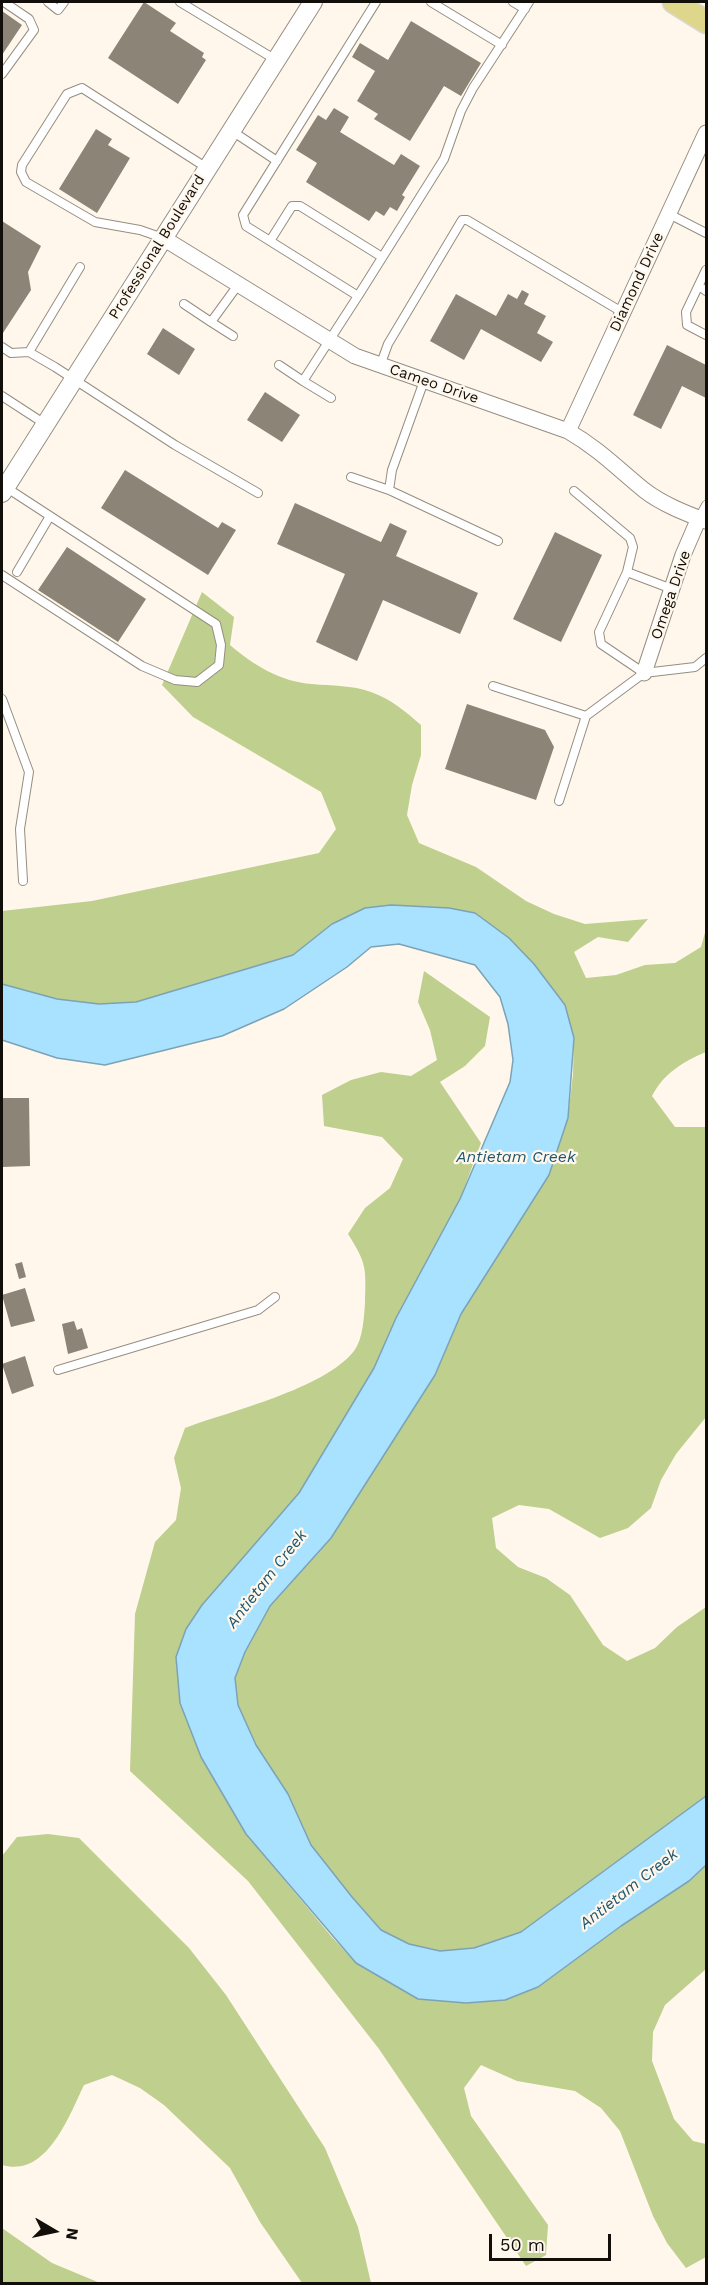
<!DOCTYPE html>
<html>
<head>
<meta charset="utf-8">
<style>
  body { margin:0 }
  #map { position:relative; width:708px; height:2285px; overflow:hidden; background:#fff7eb; font-family:"Work Sans",sans-serif }
  canvas { display:block }
  .frame { position:absolute; inset:0; border:3px solid #120e0a; pointer-events:none }
  .north { position:absolute; left:24px; top:2201px; width:60px; height:60px; -webkit-text-stroke:4px #fff7eb; paint-order:stroke; rotate:99deg; font-size:16px; font-weight:700; line-height:24px; text-align:center; color:#120e0a }
  .north::after { content:''; display:block; margin:auto; width:21px; height:27px; background:#120e0a; clip-path:polygon(50% 0,100% 100%,50% 72%,0 100%) }
  .scale { position:absolute; left:489px; top:2234px; width:122px; height:27px; box-sizing:border-box; border:3px solid #120e0a; border-top:0; padding-left:8px; font-size:18px; line-height:21px; white-space:nowrap; color:#120e0a; -webkit-text-stroke:4px #fff7eb; paint-order:stroke }
</style>
</head>
<body>
<div id="map">
<canvas width="708" height="2285"></canvas>
<div class="frame"></div>
<div class="north">N</div>
<div class="scale">50 m</div>
</div>
<script>
const context = document.querySelector('canvas').getContext('2d');
context.lineJoin = 'round';
function fill(path, color) {
  context.fillStyle = color;
  context.fill(path, 'evenodd');
}
function stroke(path, color, width, dash) {
  context.strokeStyle = color;
  context.lineWidth = width;
  context.lineCap = dash ? 'butt' : 'round';
  context.setLineDash(dash || []);
  context.stroke(path);
}
function drawText(font, color, halo, rows, align = 'center') {
  context.font = font + ' "Work Sans",sans-serif';
  context.lineWidth = 4.5;
  context.setLineDash([]);
  context.textBaseline = 'middle';
  context.strokeStyle = halo;
  context.fillStyle = color;
  for (const [text, x, y, turn = 0] of rows) {
    context.save();
    context.translate(x, y);
    context.rotate((+turn || 0) * Math.PI / 180);
    context.textAlign = isNaN(turn) ? turn : align;
    if (halo) context.strokeText(text, 0, 0);
    context.fillText(text, 0, 0);
    context.restore();
  }
}
const forest = new Path2D(`
  M202,592l32,25 -4,28c23,20 51,37 82,39 20,2 40,1 59,8 20,7 35,20 50,33v30l-9,30 -5,30 12,28 57,24 50,34 28,13 31,10 63,-5 -20,23 -30,-5 -24,15 12,26 30,-3 29,-10 30,-2 26,-16 5,-18v123c-22,9 -43,22 -54,44l23,31h31v290l-30,37 -15,26 -10,28 -23,20 -28,10 -51,-29 -30,-4 -27,13 4,30 22,19 28,11 24,17 33,50 24,16 28,-13 22,-21 29,-20v189l-185,136 -47,16 -34,3 -31,-7 -28,-14 -29,-33 -41,-52 -23,-51 -32,-49 -18,-40 -3,-27 10,-26 25,-46 61,-68 104,-163 26,-61 88,-139 19,-57 5,-44 1,-36 -9,-33 -200,-97 -33,16 -39,31 -156,47 -38,2 -42,-5 -55,-15v-73l90,-10 227,-48 17,-24 -15,-37 -128,-75 -31,-32z
  M424,971l66,46 -5,29 -20,20 -25,16 41,61 -21,56 -86,169 -75,125 -97,112 -1,152 45,77 85,102 25,27 62,36 48,4 39,-3 33,-13 83,-61 68,-45 17,-16v104l-41,36 -12,27 -1,29 22,58 19,22 13,3v113l-20,11 -19,-25 -14,-27 -33,-85 -19,-23 -26,-17 -58,-10 -36,-16 -17,23 7,28 77,109 -2,30 -20,11 -147,-217 -131,-168 -118,-110 5,-157 20,-72 21,-22 5,-32 -7,-30 11,-30c45,-17 139,-39 169,-77 9,-12 10,-34 11,-48 1,-35 2,-39 -17,-69l17,-26 25,-20 13,-29 -21,-22 -58,-11 -2,-31 29,-15 30,-8 30,4 26,-16 -7,-30 -12,-28z
  M48,1834l31,4 110,110 37,47 99,153 33,79 13,56h-69l-42,-61 -30,-54 -66,-63 -24,-17 -28,-13 -28,10c-15,31 -37,93 -82,80v-309l15,-19z
  M2,2228l50,35 48,20h-98z`);
const water = new Path2D(`
  M391,905l58,3 26,5 34,25 25,26 31,41 9,33 -6,80 -19,57 -88,139 -26,61 -104,163 -61,68 -25,46 -10,26 3,27 18,40 32,49 23,51 41,52 29,33 28,14 31,7 34,-3 47,-16 185,-136v69l-17,16 -68,45 -83,61 -33,13 -39,3 -48,-4 -62,-36 -110,-129 -45,-77 -21,-54 -4,-46 10,-28 16,-24 97,-112 75,-125 22,-50 64,-119 50,-117 3,-22 -5,-36 -8,-27 -25,-32 -76,-21 -28,3 -24,20 -63,42 -62,27 -117,29 -48,-7 -55,-18v-56l55,15 42,5 37,-2 157,-47 39,-31 33,-16z`);
const building = new Path2D(`
  M144,2l32,21 -6,8 34,22 -2,4 4,3 -28,44 -70,-46z
  M2,11l20,14 -20,30z
  M411,21l70,42 -20,33 -17,-10 -34,55 -36,-22 4,-5 -21,-13 18,-30 -23,-14 8,-14 28,17z
  M334,108l15,9 -9,15 54,33 7,-11 19,12 -18,29 3,2 -8,14 -7,-4 -6,9 -8,-5 -7,10 -63,-39 11,-19 -21,-13 22,-35 8,5z
  M96,129l16,10 -4,6 22,13 -33,55 -38,-24z
  M2,221l39,25 -13,26 3,18 -28,43z
  M522,290l7,4 -5,10 22,12 -9,17 16,9 -12,20 -60,-33 -17,31 -34,-19 26,-47 40,22 12,-22 9,5z
  M163,328l32,21 -16,26 -32,-21z
  M667,345l39,20v33l-24,-12 -21,43 -28,-14z
  M265,392l35,23 -18,27 -35,-22z
  M125,470l93,58 4,-6 14,8 -28,45 -107,-67z
  M295,503l86,39 9,-19 17,8 -11,25 82,37 -18,41 -77,-34 -26,61 -41,-19 29,-68 -68,-30z
  M555,532l47,23 -41,87 -48,-23z
  M67,547l79,52 -28,43 -80,-52z
  M467,704l78,26 9,17 -18,53 -91,-31z
  M2,1098h27l1,68 -28,1z
  M22,1262l4,15 -7,2 -4,-15z
  M25,1288l10,33 -24,6 -9,-32z
  M74,1321l3,9 5,-2 6,20 -20,6 -6,-30z
  M25,1356l9,30 -22,8 -10,-30z`);
const service = new Path2D(`
  M48,2l10,8 6,-8
  M180,2l96,58
  M376,2l-133,213 3,11 112,70 86,-137 17,-48 12,-23 56,-86
  M431,2l71,43
  M513,2l12,7
  M2,74l32,-44 -5,-11 -25,-17
  M232,131l45,30
  M669,214l37,19
  M163,238l-23,-8 -45,-8 -69,-40 -5,-10 1,-7 45,-71 15,-6 125,80
  M270,241l22,-35h8l82,51
  M706,270l-20,42 1,13 19,10
  M699,286l7,5
  M184,304l27,18 27,-37
  M211,322l22,14
  M2,347l9,6 18,-1 26,15 120,78 83,48
  M29,352l51,-85
  M279,365l24,16 55,-85
  M380,366l8,-22 74,-124h5l155,92
  M303,381l28,17
  M424,381l-32,89 -3,20 109,51
  M2,396l43,28
  M351,477l38,13
  M574,491l56,47 3,9 -6,25
  M699,518l7,-13
  M17,572l33,-56
  M2,575l140,91 33,14 22,2 22,-17 2,-20 -5,-21 -209,-136
  M644,673l-43,-29 -2,-12 28,-60 45,17
  M493,686l93,30 58,-43 51,-6 11,-9
  M2,699l27,73 -9,57 3,52
  M559,801l27,-85
  M58,1370l200,-60 17,-13`);
const minor = new Path2D(`
  M163,238l192,118 213,75c31,18 49,37 76,59 18,14 41,23 62,31
  M568,431l138,-298
  M644,673l39,-118 16,-37`);
const tertiary = new Path2D(`
  M2,493l311,-491`);
const primary = new Path2D(`
  M674,2l32,20`);
const streetNames = [
  ["Professional Boulevard",157,247,-58],
  ["Diamond Drive",637,282,-65],
  ["Cameo Drive",434,384,19],
  ["Omega Drive",671,595,-71]
];
const waterNames = [
  ["Antietam Creek",516,1157],
  ["Antietam Creek",267,1579,-52],
  ["Antietam Creek",629,1889,-38]
];
fill(forest, '#becf8e');
fill(water, '#a9e2ff');
stroke(water, '#7ca2b6', 1.5);
fill(building, '#8c8476');
stroke(service, '#968e80', 10);
stroke(minor, '#968e80', 17);
stroke(tertiary, '#968e80', 20);
stroke(primary, '#d9d8d8', 25);
stroke(service, '#fff', 8);
stroke(minor, '#fff', 15);
stroke(tertiary, '#fff', 18);
stroke(primary, '#ddd68b', 22);
drawText('15px', '#120e0a', '#fff7eb', streetNames);
drawText('italic 16px', '#205871', '#fff7eb', waterNames);
</script>
</body>
</html>
